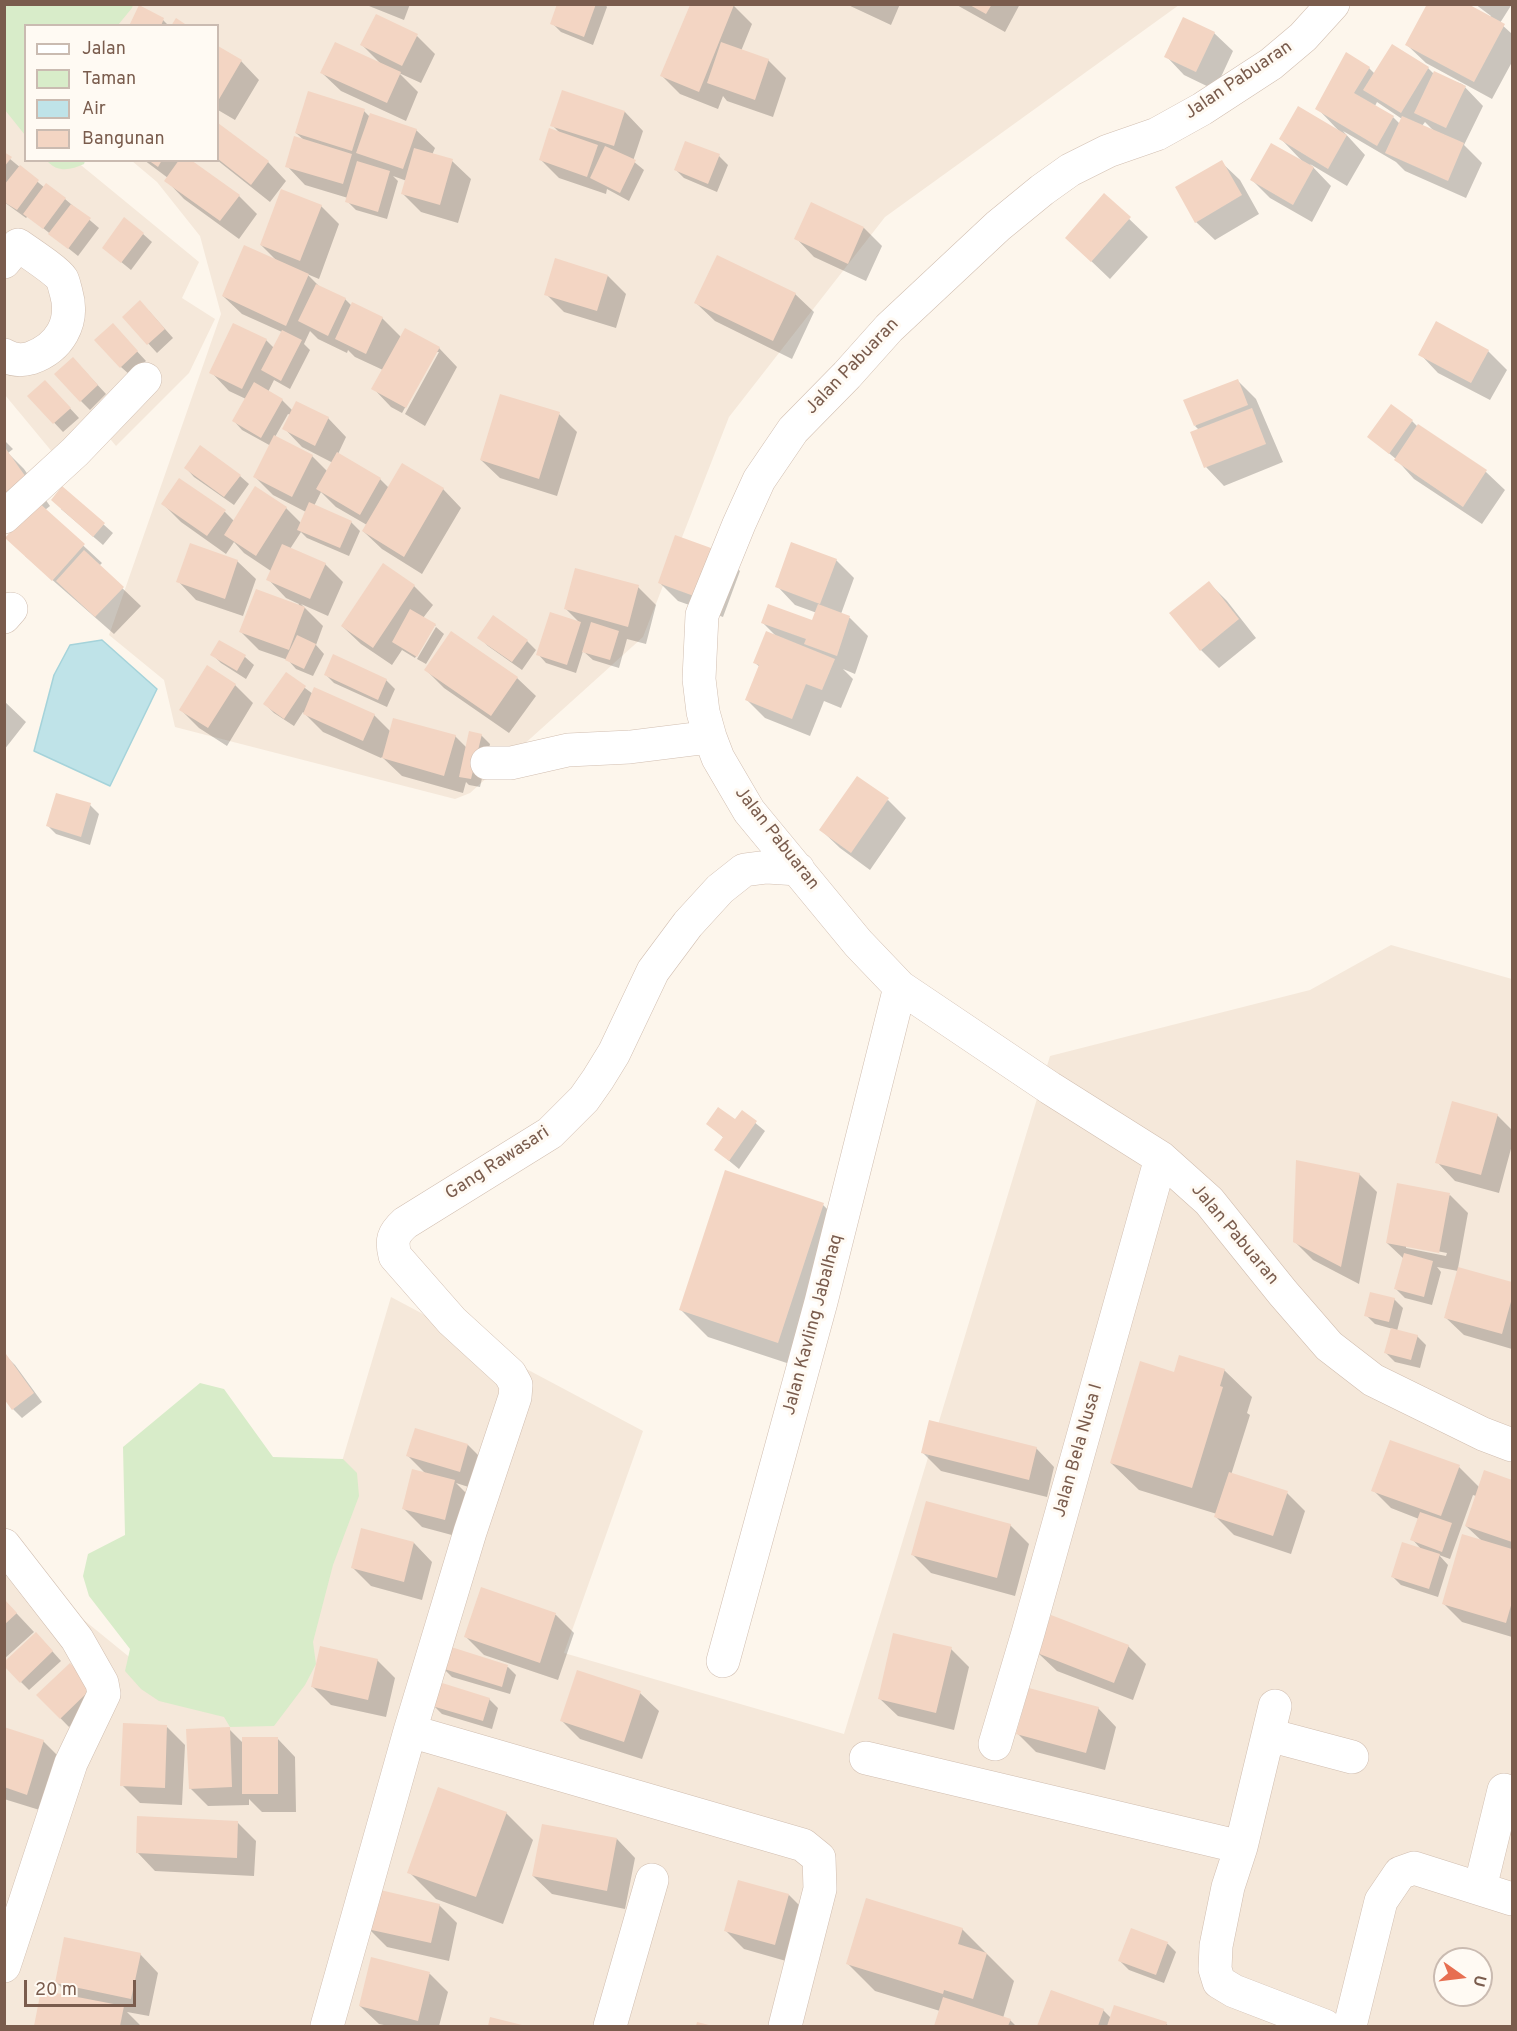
<!DOCTYPE html>
<html>
<head>
<meta charset="utf-8">
<style>
  body { margin:0 }
  #map { position:relative; width:1517px; height:2031px; overflow:hidden; background:#fdf6ec; font-family:Overpass,sans-serif }
  canvas { display:block }
  .frame { position:absolute; inset:0; border:6px solid #7a5c4d; pointer-events:none }
  .legend { position:absolute; left:24px; top:24px; width:195px; height:138px; box-sizing:border-box; background:#fffaf3; border:2px solid #cabbb1; margin:0; padding:8px 10px; list-style:none; font-size:18px; color:#7a5c4d }
  .legend li { display:flex; align-items:center; gap:12px; height:30px }
  .legend b { width:30px; border:2px solid #cabbb1 }
  .north { position:absolute; left:1433px; top:1947px; width:60px; height:60px; box-sizing:border-box; background:#fffaf3; border:2px solid #cabbb1; border-radius:50%; rotate:104deg; font-size:16px; font-weight:700; line-height:24px; text-align:center; color:#7a5c4d }
  .north::after { content:''; display:block; margin:auto; width:21px; height:27px; background:#e76f51; clip-path:polygon(50% 0,100% 100%,50% 72%,0 100%) }
  .scale { position:absolute; left:24px; top:1980px; width:112px; height:27px; box-sizing:border-box; border:3px solid #7a5c4d; border-top:0; padding-left:8px; font-size:18px; line-height:21px; white-space:nowrap; color:#7a5c4d; -webkit-text-stroke:4px #fffaf3; paint-order:stroke }
</style>
</head>
<body>
<div id="map">
<canvas width="1517" height="2031"></canvas>
<div class="frame"></div>
<ul class="legend">
<li><b style="height:8px;background:#fff"></b>Jalan</li>
<li><b style="height:16px;background:#d8ecc9"></b>Taman</li>
<li><b style="height:16px;background:#bfe3e8"></b>Air</li>
<li><b style="height:16px;background:#f3d5c3"></b>Bangunan</li>
</ul>
<div class="north">U</div>
<div class="scale">20 m</div>
</div>
<script>
const context = document.querySelector('canvas').getContext('2d');
context.lineJoin = 'round';
function fill(path, color) {
  context.fillStyle = color;
  context.fill(path, 'evenodd');
}
function stroke(path, color, width, dash) {
  context.strokeStyle = color;
  context.lineWidth = width;
  context.lineCap = dash ? 'butt' : 'round';
  context.setLineDash(dash || []);
  context.stroke(path);
}
function drawText(font, color, halo, rows, align = 'center') {
  context.font = font + ' Overpass,sans-serif';
  context.lineWidth = 6;
  context.setLineDash([]);
  context.textBaseline = 'middle';
  context.strokeStyle = halo;
  context.fillStyle = color;
  for (const [text, x, y, turn = 0] of rows) {
    context.save();
    context.translate(x, y);
    context.rotate((+turn || 0) * Math.PI / 180);
    context.textAlign = isNaN(turn) ? turn : align;
    if (halo) context.strokeText(text, 0, 0);
    context.fillText(text, 0, 0);
    context.restore();
  }
}
const residential = new Path2D(`
  M92,4l1087,1 -294,212 -156,200 -86,220 -173,156 -15,6 -280,-72 -11,-47 -55,-45 112,-321 -21,-78 -43,-54 -25,-21 86,-1v-134h-131z
  M4,102l21,17 1,41 50,1 123,101 -17,36 33,21 -26,54 -73,73 -19,-23 -39,36 -53,-64z
  M1391,945l121,34v1047h-1507l-1,-471 156,127 116,1 115,-386 252,134 -79,222 280,81 206,-678 260,-66zM1445,1959h36v36h-36z`);
const green = new Path2D(`
  M4,5h129l-1,3 -14,17 -92,1 -1,109 -20,-25z
  M47,161h38l-1,3c-13,6 -26,9 -37,-3z
  M200,1383l24,6 49,68 70,2 14,14 2,23 -26,69 -20,77 3,22 -11,21 -31,41 -44,1 -6,-10 -65,-16 -18,-12 -16,-18 5,-22 -41,-53 -6,-20 5,-22 37,-19 -2,-88z`);
const water = new Path2D(`
  M102,640l55,49 -47,97 -76,-35 20,-76 16,-30z`);
const shadow = new Path2D(`
  M364,4h46l-6,16z
  M559,4h46l2,3 -14,38 -32,-13 -9,-9z
  M691,4h41l20,20 -11,27 27,9 18,18 -13,39 -46,-16 -4,-5 -5,13 -38,-15 -18,-18z
  M846,4h54l-9,21z
  M955,4h65l-15,28z
  M1475,4h37l-12,19 12,11v28l-20,37 -66,-36 -19,-18 83,-27 1,-2z
  M163,20l6,6h-38z
  M1214,33l19,18 -18,39 -31,-15 -18,-19z
  M417,36l18,18 -14,29 -22,-10 19,19 -12,29 -65,-30 -19,-18 61,-7 -21,-21z
  M218,47l23,14 18,19 -24,40 -17,-10z
  M1369,68l6,6 53,-6 6,6 28,10 21,22 -19,39 18,18 -16,35 -61,-27 -9,-9 -53,-31 22,24 -18,31 -37,-22 21,22 -19,36 -42,-24 -18,-18 51,-18 -22,-23 58,-8 -22,-23zM1377,102l25,17 -2,5 -9,-9 -16,-9zM1425,122l9,9 -12,-5z
  M563,92l62,20 18,19 -10,30 11,9 -15,31 -22,-12 -1,5 -47,-16 -19,-19 20,-26 -8,-8z
  M364,111l6,6 46,13 19,18 -3,7 20,6 19,18 -13,44 -37,-11 -18,-18 4,-13 -14,-5 5,5 -11,38 -31,-9 -9,-9 1,-3 -43,-13 -18,-19 18,-25 -9,-8z
  M218,125l50,37 18,19 -16,21 -53,-42z
  M4,154l41,34 20,11 34,29 -21,28 -50,-40 -2,2 -22,-16z
  M719,156l9,9 -11,27 -33,-14 -9,-9z
  M144,160h49l-1,3 47,33 18,18 -18,25 -55,-40 -18,-19 2,-2z
  M1221,162l19,18 19,34 -44,26 -19,-18z
  M1104,195l44,42 -38,42 -43,-41z
  M321,206l18,18 -20,55 -12,-5 13,13 25,12 7,7 30,12 19,19 38,11 18,19 -32,59 -20,-12 34,-62h-3l-34,61 -11,-6 -18,-19 10,-18 -28,-13 -7,-7 -1,3 -29,-14 -8,-8 -6,13 6,6 -20,39 -16,-9 -6,12 14,8 11,11 35,7 18,19 -8,17 42,25 9,9 54,1 18,19 -39,66 -40,-25 -19,-18 4,-6 -31,-18 -15,-15 -7,14 37,16 9,9 -11,25 -42,-18 -6,-6 -11,17 35,15 18,18 -15,34 -27,-12 22,22 -7,19 8,9 -11,22 -17,-7 -8,-9 -29,-10 -18,-18 57,-26 1,-2 -13,-6 -18,-19 3,-8 -27,-18 -10,-11 -8,12 -45,-32 -18,-18 62,8 9,9 52,-13 15,15 5,-11 -33,-17 -18,-18 16,-31 -29,-16 -8,-9 12,-22 -17,-8 -18,-19 55,-32 8,8 8,-16 -40,-18 -19,-18 55,-34 -17,-17zM288,414l3,1 -7,13 18,19 31,16 -5,9 -16,-16 -37,-19z
  M864,228l18,18 -16,35 -52,-24 -18,-19z
  M143,234l9,8 -21,28 -27,-22z
  M608,276l18,18 -10,34 -52,-16 -18,-18z
  M795,294l19,18 -22,47 -77,-38 -19,-18z
  M149,311l24,27 -16,15 -33,-36z
  M1436,323l52,28 19,19 -17,30 -52,-27 -18,-19z
  M121,334l25,27 -16,14 -9,-8z
  M81,367l25,27 -16,16 -9,-9z
  M1238,381l18,18 27,63 -59,24 -18,-19 -7,-37 -4,-4z
  M54,391l25,27 -16,14 -34,-36z
  M559,414l18,18 -20,64 -57,-18 -19,-18z
  M1412,421l6,6 68,45 19,18 -23,34 -68,-45 -18,-20 -27,-22z
  M4,440l9,9 -5,4 16,16 26,37 -5,4 57,53 -3,3 42,40 -27,28 -89,-78 -3,-35 -18,-18z
  M186,468l54,8 9,8 -15,21 -40,-28z
  M63,488l50,45 -10,12 -42,-36z
  M721,553l19,18 -17,46 -45,-16 -18,-18z
  M836,560l18,18 -13,36 9,4 18,18 -13,38 -12,-5 10,10 -12,29 -17,-7 -14,35 -45,-18 -18,-18 13,-33 -5,-4 22,-26 -15,-15h51l4,-9 -22,-8 -18,-19z
  M237,561l19,18 -13,37 -47,-16 -18,-19z
  M383,565l31,21 19,19 -10,13 13,8h-2l-19,32 -13,-8 -10,15 -31,-21 -19,-18z
  M1209,583l18,18 29,37 -37,30 -18,-18 -30,-36z
  M638,587l18,18 -10,39 -19,-5 -8,29 -26,-8 -10,-9 -7,22 -30,-10 -8,-9 42,-31 -14,-14z
  M436,627l8,7 -18,30 -9,-5z
  M479,637l48,4 9,9 -14,20 -34,-24z
  M219,642l26,15 9,8 -8,14 -25,-16 -9,-9z
  M334,656l52,24 9,9 -8,18 -53,-24 -8,-8z
  M426,670l91,8 19,18 -27,37 -65,-45z
  M286,674l27,20 61,21 17,17 64,4 12,12 14,-13 9,9 -10,43 -11,-2 -3,-3 -3,11 -61,-17 -20,-19 -1,1 -58,-26 -20,-20 -9,14 -20,-13 -9,-9z
  M235,685l18,18 -26,43 -28,-18 -18,-18z
  M4,701l22,21 -22,28z
  M888,800l18,18 -36,52 -30,-22 -19,-18z
  M90,805l9,9 -9,31 -34,-11 -8,-8z
  M742,1112l23,19 -26,38 -23,-19 8,-12 -16,-14 27,-3z
  M1497,1115l15,15v15l-13,48 -44,-12 -18,-19z
  M1359,1174l18,18 -18,92 -46,-24 -19,-19z
  M1450,1195l18,18 -10,55 54,16v65l-48,-14 -19,-18 13,-46 -21,-4 4,5 -9,33 -27,-7 -9,-9 8,-30 -17,-16zM1406,1245l41,8 -1,3 -40,-8z
  M823,1205l28,27 -46,137 -97,-32 -27,-27z
  M1394,1299l9,9 -6,23 20,5 9,9 -6,23 -25,-6 -9,-9 7,-24 -18,-5 -9,-9z
  M6,1356l9,9 27,37 -20,16 -9,-9z
  M1224,1370l28,27 -5,16 3,2 -19,60 56,18 18,18 -14,43 -57,-19 -18,-18 1,-3 -78,-24 -28,-27 64,-89z
  M468,1445l18,18 -8,27 -22,-7 17,17 -10,38 -41,-11 -19,-19 23,-34 -18,-18z
  M1036,1448l18,19 -7,30 -106,-26 -18,-18z
  M1459,1467l20,20 6,-15 27,10v155l-50,-15 -18,-18 39,-62 -17,-16 10,-30 -3,-1 -23,64 -11,-4 9,10 -10,32 -37,-12 -9,-9 30,-26 -10,-11 7,-20 -28,-11 -18,-18z
  M1010,1525l19,19 -14,52 -84,-23 -18,-18z
  M414,1543l18,19 -10,38 -51,-14 -18,-18z
  M482,1589l74,26 18,18 -16,47 -74,-25 -18,-18z
  M4,1600l30,32 -30,27z
  M45,1643l16,18 -32,29 -8,-8z
  M1128,1646l18,18 -13,36 -76,-29 -19,-18z
  M951,1649l18,18 -15,63 -56,-14 -19,-18z
  M377,1660l18,18 -9,39 -55,-12 -18,-18z
  M70,1665l30,32 -31,30 -31,-32z
  M508,1667l8,8 -6,19 -58,-17 -9,-9z
  M640,1693l19,18 -17,48 -62,-20 -18,-18z
  M489,1699l9,9 -6,21 -50,-15 -9,-9z
  M1098,1708l18,19 -11,43 -69,-18 -18,-18z
  M167,1727l18,18 -3,60 -42,-2 -18,-18z
  M4,1729l39,12 19,19 -16,52 -42,-13z
  M229,1729l15,15 33,-6 18,19 1,55h-34l-13,-13v6l-41,1 -18,-18z
  M506,1813l27,27 -30,84 -67,-25 -27,-27z
  M237,1822l19,19 -2,35 -99,-5 -18,-19z
  M617,1839l18,19 -10,51 -73,-15 -19,-18z
  M789,1895l18,18 -14,50 -49,-14 -18,-18z
  M439,1905l18,18 -8,38 -62,-14 -18,-18z
  M962,1929l52,52 -11,37 7,2 6,6h-80l4,-15 -65,-20 -27,-27z
  M1132,1930l36,14 8,8 -12,31 -35,-13 -9,-9z
  M140,1954l18,19 -9,43 -22,-4 14,14h-105l6,-34 29,5 -15,-15z
  M372,1959l58,15 18,18 -9,34h-50l-10,-2 -19,-18z
  M1051,1991l52,19 8,8 55,6 3,2h-129z`);
const building = new Path2D(`
  M557,4h39l-12,33 -34,-13z
  M968,4h24l-6,10z
  M1427,4h41l37,20 -31,58 -69,-37z
  M139,5l25,13 -3,8h-32z
  M690,5h44l-35,87 -39,-16z
  M376,14l42,20 -16,32 -42,-21z
  M1183,17l32,15 -19,40 -32,-15z
  M176,18l12,8h-17z
  M335,42l66,30 -14,31 -67,-30z
  M721,42l48,17 -14,41 -48,-17z
  M1392,44l37,23 -28,46 -38,-23z
  M218,46l24,14 -24,41z
  M1346,52l24,15 -16,26 40,23 -17,30 -62,-37z
  M1434,71l32,15 -20,42 -32,-15z
  M562,90l63,21 -11,35 -64,-20z
  M308,91l57,18 -13,42 -57,-18z
  M1298,106l49,29 -19,34 -49,-30z
  M370,113l47,16 -14,40 -47,-16z
  M1402,116l62,27 -16,38 -63,-28z
  M218,123l51,38 -18,24 -33,-26z
  M549,128l49,17 -11,32 -48,-17z
  M294,136l58,18 -9,30 -58,-17z
  M685,141l35,13 -12,30 -34,-14z
  M1271,143l43,24 -21,38 -43,-25z
  M605,146l31,14 -16,33 -30,-15z
  M414,148l39,11 -13,46 -39,-11z
  M4,152l8,5 -8,10z
  M148,160h14l-4,7z
  M179,160h12l49,35 -20,26 -56,-40z
  M1222,160l20,35 -47,28 -20,-36z
  M357,161l33,10 -12,41 -33,-10z
  M20,165l19,15 -22,30 -13,-8v-17z
  M46,183l20,15 -23,31 -20,-15z
  M281,189l41,16 -22,56 -40,-16z
  M1104,193l27,24 -40,45 -26,-24z
  M811,202l53,25 -16,37 -54,-25z
  M71,204l20,14 -23,31 -20,-15z
  M124,217l20,16 -23,30 -19,-15z
  M244,245l65,29 -23,52 -64,-30z
  M717,255l79,38 -23,48 -79,-38z
  M555,258l53,17 -11,36 -53,-16z
  M316,284l30,14 -18,38 -30,-15z
  M140,300l25,29 -18,16 -25,-28z
  M352,302l31,15 -17,37 -31,-15z
  M1436,321l53,29 -18,33 -53,-28z
  M113,323l25,28 -18,17 -26,-28z
  M233,323l34,16 -25,50 -33,-16z
  M405,328l35,19 -34,61 -35,-19z
  M282,330l20,10 -21,41 -20,-11z
  M73,357l25,28 -18,17 -26,-28z
  M1238,379l10,26 -54,21 -11,-26z
  M45,380l26,28 -18,16 -26,-28z
  M254,382l29,17 -22,39 -29,-17z
  M500,394l60,18 -21,67 -59,-19z
  M296,401l33,16 -14,29 -33,-17z
  M1391,404l22,16 -24,34 -22,-17z
  M1252,408l14,36 -62,24 -14,-36z
  M1418,424l69,46 -24,37 -69,-47z
  M274,435l39,20 -21,42 -39,-20z
  M200,445l41,30 -17,22 -40,-29z
  M6,449l27,38 -29,18v-54z
  M337,452l44,26 -21,37 -44,-26z
  M402,463l42,25 -40,69 -42,-26z
  M179,478l47,32 -19,26 -46,-32z
  M62,486l43,37 -12,14 -42,-37z
  M255,486l32,21 -31,49 -32,-21z
  M37,501l48,43 -33,37 -47,-43z
  M309,502l43,19 -12,27 -43,-18z
  M675,535l47,17 -17,48 -47,-17z
  M791,542l46,17 -17,45 -45,-17z
  M190,543l48,17 -13,39 -49,-17z
  M282,544l44,19 -16,36 -44,-19z
  M84,550l40,37 -29,30 -39,-36z
  M383,563l32,22 -42,63 -32,-22z
  M575,568l64,17 -11,42 -64,-18z
  M1209,581l30,38 -39,32 -31,-38z
  M256,589l49,18 -16,43 -50,-18z
  M768,604l44,16 6,-16 32,12 -13,40 -33,-12 2,-5 -45,-16z
  M410,609l26,15 -19,33 -25,-15z
  M550,612l31,10 -14,43 -31,-10z
  M493,615l35,25 -16,22 -35,-24z
  M591,622l28,9 -9,29 -28,-8z
  M451,631l67,46 -27,39 -67,-46z
  M766,631l69,28 -13,31 -16,-6 -14,35 -47,-19 14,-35 -6,-2z
  M297,635l19,9 -12,25 -19,-9z
  M219,640l27,15 -9,16 -27,-16z
  M333,654l54,25 -9,21 -54,-25z
  M207,665l29,19 -28,44 -29,-18z
  M286,672l20,14 -22,33 -21,-15z
  M314,687l61,27 -12,27 -60,-27z
  M393,718l63,17 -12,41 -62,-18z
  M469,731l13,3 -11,45 -12,-2z
  M857,776l32,22 -38,55 -32,-23z
  M56,793l35,10 -10,34 -35,-11z
  M1452,1101l46,13 -17,61 -46,-12z
  M718,1107l17,12 7,-9 15,11 -28,40 -15,-11 9,-13 -17,-13z
  M1296,1160l64,13 -19,94 -48,-25z
  M725,1170l99,33 -46,140 -99,-33z
  M1397,1183l53,10 -11,60 -53,-10z
  M1404,1253l29,8 -9,36 -30,-8z
  M1458,1267l54,15v16l-10,36 -58,-16z
  M1370,1292l25,6 -6,24 -25,-6z
  M1391,1328l27,7 -7,25 -27,-7z
  M6,1354l28,39 -22,17 -8,-11v-44z
  M1179,1355l46,14 -5,17 3,1 -31,101 -82,-25 30,-102 34,11z
  M929,1420l108,27 -8,33 -108,-27z
  M415,1428l53,16 -8,28 -54,-16z
  M1390,1440l70,25 -19,51 -70,-25z
  M412,1469l43,11 -10,40 -43,-11z
  M1484,1470l28,10v62l-47,-16z
  M1229,1472l59,19 -15,45 -59,-19z
  M926,1501l85,23 -14,54 -86,-23z
  M1420,1512l32,11 -10,29 -32,-12z
  M361,1528l53,14 -10,40 -53,-14z
  M1462,1534l50,15v53l-6,21 -64,-19z
  M1402,1542l38,12 -11,35 -38,-12z
  M481,1587l75,26 -16,50 -76,-26z
  M4,1599l13,14 -13,12z
  M1051,1615l78,30 -15,38 -77,-30z
  M36,1632l17,19 -33,32 -16,-17v-4z
  M893,1633l59,14 -16,66 -58,-14z
  M320,1646l58,13 -10,41 -57,-13z
  M448,1646l60,19 -6,22 -61,-19z
  M70,1663l23,24 -33,32 -24,-24z
  M577,1670l64,21 -17,51 -64,-21z
  M439,1682l51,16 -7,23 -51,-15z
  M1029,1688l70,19 -13,46 -70,-19z
  M123,1723l44,2 -2,63 -45,-2z
  M4,1727l40,13 -17,55 -23,-8z
  M230,1727l2,60 -43,2 -3,-60z
  M242,1737h36v57h-36z
  M438,1787l69,25 -31,85 -69,-24z
  M137,1816l101,5 -1,37 -101,-5z
  M542,1824l75,14 -10,53 -75,-15z
  M738,1880l51,14 -14,51 -51,-14z
  M376,1889l64,15 -9,39 -64,-14z
  M866,1898l97,30 -5,16 29,9 -14,46 -29,-9 -1,4 -97,-30z
  M1131,1928l37,14 -12,33 -38,-14z
  M64,1937l77,16 -10,46 -76,-16z
  M371,1957l59,15 -12,49 -59,-15z
  M41,1990l83,16 -4,20h-86z
  M1051,1990l53,19 -6,17h-61z
  M943,1997l68,22 -3,7h-74z
  M1114,2005l53,17 -1,4h-59z
  M490,2017l36,9h-38z
  M697,2022l16,4h-17z`);
const minor = new Path2D(`
  M1333,4l-30,33 -32,27 -69,45 -45,25 -49,17 -38,19 -28,20 -44,36 -109,102 -42,47 -54,55 -34,50 -20,44 -37,91 -3,64 4,33 7,25 8,21 31,53 109,132 42,44 150,101 111,70 48,43 74,92 46,53 44,34 110,54 29,11
  M4,262l14,-17c10,7 39,26 44,34 2,4 3,10 4,13 9,31 -7,56 -35,66 -10,3 -19,2 -27,-3
  M4,517l71,-65 70,-73
  M4,617l7,-8
  M487,763h24l57,-13 62,-3 80,-10
  M4,1545l73,94 25,44 2,11 -33,69 -67,203
  M723,1661l98,-359 79,-315
  M1275,1706l-34,141 -13,40 -12,59 -1,23 4,13 15,9 91,35
  M410,1731l393,114 16,13 1,31 -35,137
  M1269,1735l83,22
  M995,1744l33,-111 133,-475
  M866,1758l375,89
  M1480,1888l24,-98
  M327,2026l83,-295 60,-199 45,-135 1,-12 -6,-11 -58,-53 -57,-65c-4,-16 -2,-22 10,-33l145,-90 34,-34 14,-20 16,-26 39,-82 35,-47 32,-35 24,-19 23,-3 31,2
  M610,2026l42,-146
  M1350,2026l31,-125 19,-28 14,-5 98,31`);
const streetNames = [
  ["Jalan Pabuaran",1239,81,-34],
  ["Jalan Pabuaran",853,367,-46],
  ["Jalan Pabuaran",776,839,52],
  ["Gang Rawasari",498,1164,-33],
  ["Jalan Pabuaran",1234,1235,50],
  ["Jalan Kavling Jabalhaq",814,1325,-75],
  ["Jalan Bela Nusa I",1079,1451,-74]
];
fill(residential, '#f5e8da');
fill(green, '#d8ecc9');
fill(water, '#bfe3e8');
stroke(water, '#a5d3da', 1.5);
fill(shadow, '#0003');
fill(building, '#f3d5c3');
stroke(minor, '#d1beb0', 34);
stroke(minor, '#fff', 33);
drawText('18px', '#7a5c4d', '#fffaf3', streetNames);
</script>
</body>
</html>
